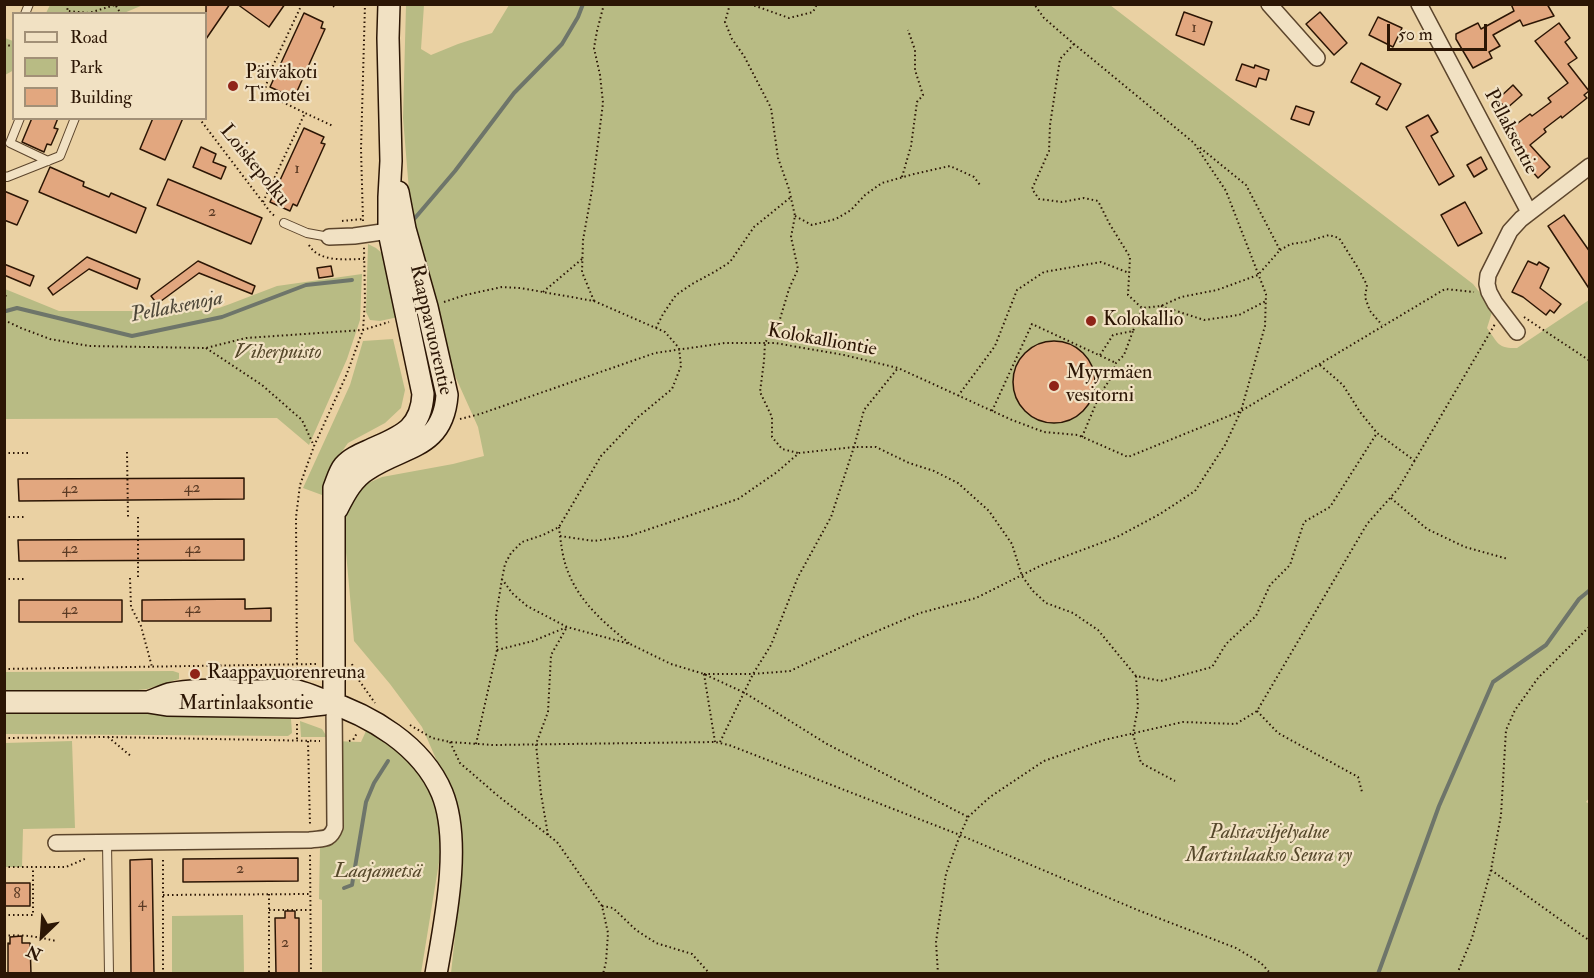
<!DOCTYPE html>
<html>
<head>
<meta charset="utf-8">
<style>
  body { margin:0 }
  #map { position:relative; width:1594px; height:978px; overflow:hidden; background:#ead1a3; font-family:"IM FELL Double Pica",serif }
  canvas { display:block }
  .frame { position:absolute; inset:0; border:6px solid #2c1605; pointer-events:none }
  .legend { position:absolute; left:12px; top:12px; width:195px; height:108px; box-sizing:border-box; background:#f1e1c3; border:2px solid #a29077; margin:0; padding:8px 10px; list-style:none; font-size:18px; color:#2c1605 }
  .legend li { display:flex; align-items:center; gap:12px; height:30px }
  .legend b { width:30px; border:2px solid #a29077 }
  .north { position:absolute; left:12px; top:906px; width:60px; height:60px; -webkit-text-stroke:4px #f1e1c3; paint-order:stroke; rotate:205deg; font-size:16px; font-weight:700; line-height:24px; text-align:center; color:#2c1605 }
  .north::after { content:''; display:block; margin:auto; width:21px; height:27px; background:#2c1605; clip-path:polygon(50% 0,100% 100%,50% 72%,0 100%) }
  .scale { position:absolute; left:1387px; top:24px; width:100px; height:27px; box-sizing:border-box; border:3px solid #2c1605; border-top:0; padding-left:8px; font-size:18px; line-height:21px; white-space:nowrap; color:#2c1605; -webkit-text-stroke:4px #f1e1c3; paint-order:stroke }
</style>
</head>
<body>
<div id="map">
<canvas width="1594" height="978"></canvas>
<div class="frame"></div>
<ul class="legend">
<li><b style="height:8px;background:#f1e1c3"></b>Road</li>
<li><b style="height:16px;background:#b8bb84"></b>Park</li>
<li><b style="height:16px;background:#e2a77f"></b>Building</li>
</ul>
<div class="north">N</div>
<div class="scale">50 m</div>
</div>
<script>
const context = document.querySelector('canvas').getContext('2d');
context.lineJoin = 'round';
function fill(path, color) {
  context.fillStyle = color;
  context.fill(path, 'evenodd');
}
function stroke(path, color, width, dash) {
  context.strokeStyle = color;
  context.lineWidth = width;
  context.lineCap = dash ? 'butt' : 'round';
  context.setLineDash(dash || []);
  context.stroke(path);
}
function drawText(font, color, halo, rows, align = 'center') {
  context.font = font + ' "IM FELL Double Pica",serif';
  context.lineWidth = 4.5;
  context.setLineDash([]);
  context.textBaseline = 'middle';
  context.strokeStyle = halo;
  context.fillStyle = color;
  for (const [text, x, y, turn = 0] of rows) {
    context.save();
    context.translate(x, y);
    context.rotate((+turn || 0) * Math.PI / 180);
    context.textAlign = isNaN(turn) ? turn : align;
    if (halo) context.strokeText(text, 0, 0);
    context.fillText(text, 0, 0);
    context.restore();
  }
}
const green = new Path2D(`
  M50,5v-1l93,1 -19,8h-78z
  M406,5h18l-3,44 10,6 27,-11 34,-11 17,-28h601l363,279 20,25 -6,19c10,13 10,21 30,20l72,-48 1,497 -4,5 4,2 -1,169h-1138l12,-111 -3,-36 -9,-33 -29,-66 -32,-43 -36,-43 -11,-122 14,-31 25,-11 71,-13 31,-8 -6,-29 -31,-69 -35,-131 -9,-109z
  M5,38l8,3 1,29 -9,5z
  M368,244l8,4 8,7 14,62 -18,4 -10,-1 -4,-8z
  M362,274l-2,46 -13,39 -38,86 -32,-27 -272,1v-130l54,22h139l21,-3 11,-4 47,-18z
  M393,339l12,51 -4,18 -16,15 -37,20 -18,25 -8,27 -19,-7 47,-103 13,-44z
  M279,670c8,2 13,5 14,13l-10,5 -52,-8v-8l2,-1z
  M173,671l6,2v6l-32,10 -36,4h-106l-1,-21z
  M82,712h68l141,7 1,14 -4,3 -283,-2 -1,-21z
  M300,721l22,8 5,8h-26z
  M366,731l25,14 17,15 12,16 12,21 8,27 1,26 -20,123h-99v-73l-3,-1 1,-53 8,-8 6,-97 27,1z
  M72,741l3,87 -52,1 -1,38h-17v-124z
  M243,915l1,58h-72v-57z`);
const stream = new Path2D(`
  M415,218l40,-47 59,-78 48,-49 16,-27 5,-13
  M6,311l11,-3 115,28 90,-19 84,-32 46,-5
  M344,888l8,-3 14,-83 8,-19 14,-22
  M1378,974l61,-168 54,-124 53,-37 33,-46 11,-9`);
const building = new Path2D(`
  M206,4h24l-24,35z
  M237,4h48l-16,23z
  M1511,4h36l7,12 -31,10 -3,-6 -27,15 7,11 -11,6 3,6 -19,10 -17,-29v-5l22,-11 3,6 33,-18z
  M1184,12l28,10 -8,23 -28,-10z
  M1320,12l27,31 -13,12 -28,-31z
  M304,13l19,9 -2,6 4,1 -31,69 -24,-11z
  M1378,17l24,11 -9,19 -24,-12z
  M1559,23l11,15 -5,4 12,16 -9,6 21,27 -5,4 3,3 -25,20 -1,-2 -17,13 2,3 -16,13 20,22 -12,11 -13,-15 3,-3 -22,-28 24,-18 2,2 19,-14 -3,-4 20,-15 -33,-42z
  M1361,63l40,21 -14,26 -11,-6 4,-7 -29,-15z
  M1242,64l12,4 1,-3 14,5 -3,10 -7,-2 -3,9 -20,-7z
  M1513,85l9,10 -16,14 -8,-10z
  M1296,106l18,6 -5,13 -18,-6z
  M1428,115l10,17 -7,4 23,40 -15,9 -33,-58z
  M32,118h26l-4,10 4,1 -7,16 -4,-1 -3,8 -22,-10z
  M153,118h30l-18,42 -25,-11z
  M304,128l20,9 -3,6 4,1 -28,62 -4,-2 -3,7 -20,-9z
  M201,147l15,7 -3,8 13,5 -5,12 -28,-12z
  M1481,157l6,12 -13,8 -7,-12z
  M50,167l34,15 -1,4 26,11 2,-4 35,15 -10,25 -97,-41z
  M168,179l94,39 -11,26 -94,-39z
  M4,191l24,10 -11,24 -13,-5z
  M1465,202l17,31 -24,13 -17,-31z
  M1564,215l26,37v38l-42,-64z
  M87,257l53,22 -3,10 -48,-20 -36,26 -5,-7z
  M198,261l57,25 -3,8 -53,-21 -42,31 -6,-8z
  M1528,261l9,4 2,-3 10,6 -9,20 21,16 -7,9 -4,-3 -4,5 -23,-18 -11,-5z
  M4,264l30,12 -4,10 -26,-11z
  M331,266l2,10 -14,2 -2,-10z
  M1013 382a41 41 0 1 1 82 0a41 41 0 1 1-82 0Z
  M244,478v21l-225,2 -1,-22z
  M244,539v21l-225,1 -1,-21z
  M245,599v10l26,-1v13h-129v-21z
  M19,600h103v22h-103z
  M298,858v23l-115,1v-23z
  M152,859l2,115h-23l-1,-114z
  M4,883h26v23h-26z
  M285,911h10v7h4v56h-23l-1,-56h10z
  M22,936v7h8l1,31h-23v-31l2,1v-7z`);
const path = new Path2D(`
  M66,4l2,7
  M302,4l-32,68 -6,21 41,20
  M329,4l6,3
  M730,4l-5,18 7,17 12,17 27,52 7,50 11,31 6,27 -4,21 7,32 -9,20 -9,30 -15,24 -1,18 -4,31 12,25v20l10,12 16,4
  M750,4l39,14 24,-6 4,-8
  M116,6l5,8
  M66,14l2,-3 21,2 29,-9
  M4,44l10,3
  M1074,44l-14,15 -10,66 -1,26 -17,38 7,10 23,3 22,-4 14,3 11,22 21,34 -2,38 14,13 19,-2 20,-9 36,-7 41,-15 22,-25 -34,-65 -48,-39
  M199,118l72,95 5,4
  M902,177l9,-31 6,-44 6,-7 -8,-25v-20l-7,-20
  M263,202l42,-89 28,13
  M795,216l17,9 24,-6 15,-9 14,-15 17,-12 32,-9 36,-8 24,11 6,8
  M342,221l21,-2
  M363,221l-2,-72 4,-145
  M309,245c10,18 38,14 55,14
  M1280,250l11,-6 14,-2 24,-7 10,3 19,30 9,17 -2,12 5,14 12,14
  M4,291l2,4 -2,4
  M543,292l39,-33
  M594,301l-12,-29 1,-32 9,-50 11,-87 -3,-28 -6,-27 3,-17 7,-27
  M444,302l21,-7 37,-8 18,1 74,13 71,31 14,16 2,18 -9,23 -35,29 -36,38 -42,71 -16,8 -21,7 -11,11 -6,11 -3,15 10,14 15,13 40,21 63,17 41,20 33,10 41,19 82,51 141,73
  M1161,306l43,14 35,-5 27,-14
  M1524,317l66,44
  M4,320l17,8 29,11 39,7 117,2 40,-10 117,-8 26,-8
  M656,328l7,-14 13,-19 16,-11 24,-13 14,-9 24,-35 37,-30
  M206,348l56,37 40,35 12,26
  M1100,355l13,-20 20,-4 9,-23
  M1320,365l23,20 17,27 17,21 38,28
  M958,396l37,-50 22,-56 27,-18 57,-10 28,11
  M992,411l40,-87 84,39
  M460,419l20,-5 175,-61 70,-10h50l69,12 54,13 114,52 32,12 34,3 50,22 113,-46 204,-122 29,3
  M1082,437l18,-43 11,-16 5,-15 8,-8 9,-24
  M127,452l1,65
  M4,453h26
  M1391,498l36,31 38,18 43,12
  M4,517h20
  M138,517v61
  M559,527c1,9 2,18 4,28 8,39 36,64 66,88
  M560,536l34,5 35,-5 109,-37 39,-27 22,-19 55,-6h22l33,16 25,8 24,12 31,28 23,33 10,32 11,15 13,12 27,10 25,17 38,46 25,5 51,-14 14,-23 30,-28 14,-31 20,-20 14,-43 26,-15 47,-74
  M130,578l1,29 10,19 11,41
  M4,579h22
  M497,650l36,-9 34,-14
  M352,664l6,15 17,24
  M4,669l313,-5
  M297,673l-1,-156 4,-32 14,-39 32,-70 17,-46 2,-29 -1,-54
  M704,674h49l37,-3 73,-34 57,-24 56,-15 66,-33 75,-28 43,-23 35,-23 30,-46 16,-34 24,-85 1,-32 -40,-103 -32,-48 -120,-99 -30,-26 -10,-14
  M704,674l11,68
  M1136,676l2,31 -5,27 8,29 34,18
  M1257,711l21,22 80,44 4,15
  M297,724v17
  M410,725l22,13 18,4 43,3 222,-3 14,3 231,90 180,76 96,37 25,15 10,11
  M108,737l24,20
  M4,738l104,-1 212,4
  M308,741l2,84
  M349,741l4,-1 4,-7
  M450,742l10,21 37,32 60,47 45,64 6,27 -2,29 -3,12
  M720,742l33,-68 18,-29 27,-68 33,-60 23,-70 10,-37 34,-42
  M476,744l21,-94 -1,-34 6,-37
  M548,835l-7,-41 -5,-50 12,-32 3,-57 16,-28
  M310,855l1,119
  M4,867h62l21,-9
  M1491,870l99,71
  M269,894v80
  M163,895l148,-1
  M602,906l11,2 23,22 20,13 36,11 18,20
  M269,910h42
  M4,915h29v-47
  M4,936c18,-2 35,1 52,5
  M163,974v-117
  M938,974l-2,-32 10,-68 14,-39 8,-18 22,-20 54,-36 60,-21 79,-18 53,2 21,-13 110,-187 31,-35 97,-165
  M1457,974l15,-36 19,-68 10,-55 5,-85 9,-20 23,-32 52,-52`);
const lane = new Path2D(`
  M25,14l4,-10
  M20,118l-10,25 38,18
  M4,176l3,1 53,-21 15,-38
  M284,223l23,10 22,4
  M107,843l2,131`);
const street = new Path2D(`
  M1269,4l48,54
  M1419,4l110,208
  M329,237l25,-1 42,-6
  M1517,332l-22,-29 -6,-11 -2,-8 1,-9 22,-44 11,-12 69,-53
  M56,843l254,-3c13,-2 20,1 25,-13l-1,-124`);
const secondary = new Path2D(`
  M337,509c8,-16 16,-31 31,-40 36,-24 75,-20 79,-74l-20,-88 -22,-78 -7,-37
  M4,702h144l19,3 130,2 27,-3
  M148,702c7,-2 14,-6 21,-8 28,-6 58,-3 87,-3 13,0 28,-2 41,0 8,2 18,6 26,9 47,15 99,45 119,93 20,49 3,129 -6,181
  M334,703v-215c3,-7 5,-16 10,-22 6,-7 15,-11 24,-15 30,-14 53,-19 55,-57l-34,-162v-35l2,-36 -3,-123 1,-34`);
const markers = [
  [233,86,6,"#8f2418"],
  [1091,321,6,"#8f2418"],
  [1054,386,6,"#8f2418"],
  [195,674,6,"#8f2418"]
];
const numberNames = [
  ["1",1194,29],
  ["1",297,170],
  ["2",212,213],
  ["42",192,489],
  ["42",70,490],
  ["42",70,550],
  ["42",193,550],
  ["42",193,610],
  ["42",70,611],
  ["2",240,870],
  ["8",17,895],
  ["4",142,904],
  ["2",285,944]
];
const poiNames = [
  ["Päiväkoti",245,74],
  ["Timotei",245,97],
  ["Kolokallio",1103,321],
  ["Myyrmäen",1066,374],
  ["vesitorni",1066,397],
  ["Raappavuorenreuna",207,674]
];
const streetNames = [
  ["Pellaksentie",1510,132,62],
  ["Loiskepolku",254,166,51],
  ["Raappavuorentie",430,330,77],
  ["Kolokalliontie",822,341,10],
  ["Martinlaaksontie",246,705]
];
const parkNames = [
  ["Viherpuisto",278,354],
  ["Palstaviljelyalue",1269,834],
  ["Martinlaakso Seura ry",1269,857],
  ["Laajametsä",378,873]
];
const waterNames = [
  ["Pellaksenoja",177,308,-11]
];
fill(green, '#b8bb84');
stroke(stream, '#6e756a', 4);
fill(building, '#e2a77f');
stroke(building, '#2c1605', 1.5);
stroke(lane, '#5c452c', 10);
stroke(street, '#5c452c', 18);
stroke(secondary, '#2c1605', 24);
stroke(path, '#2c1605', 2, [1.5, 3]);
stroke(lane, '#f1e1c3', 8);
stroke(street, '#f1e1c3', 15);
stroke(secondary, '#f1e1c3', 21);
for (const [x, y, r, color] of markers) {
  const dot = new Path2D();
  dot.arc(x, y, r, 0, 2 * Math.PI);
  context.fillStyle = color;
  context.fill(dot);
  stroke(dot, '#f1e1c3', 2);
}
drawText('16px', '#5a3a24', null, numberNames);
drawText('20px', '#2c1605', '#f1e1c3', poiNames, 'left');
drawText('20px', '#2c1605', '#f1e1c3', streetNames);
drawText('italic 20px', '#56482b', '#f1e1c3', parkNames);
drawText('italic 21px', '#4d4638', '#f1e1c3', waterNames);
</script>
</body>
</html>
